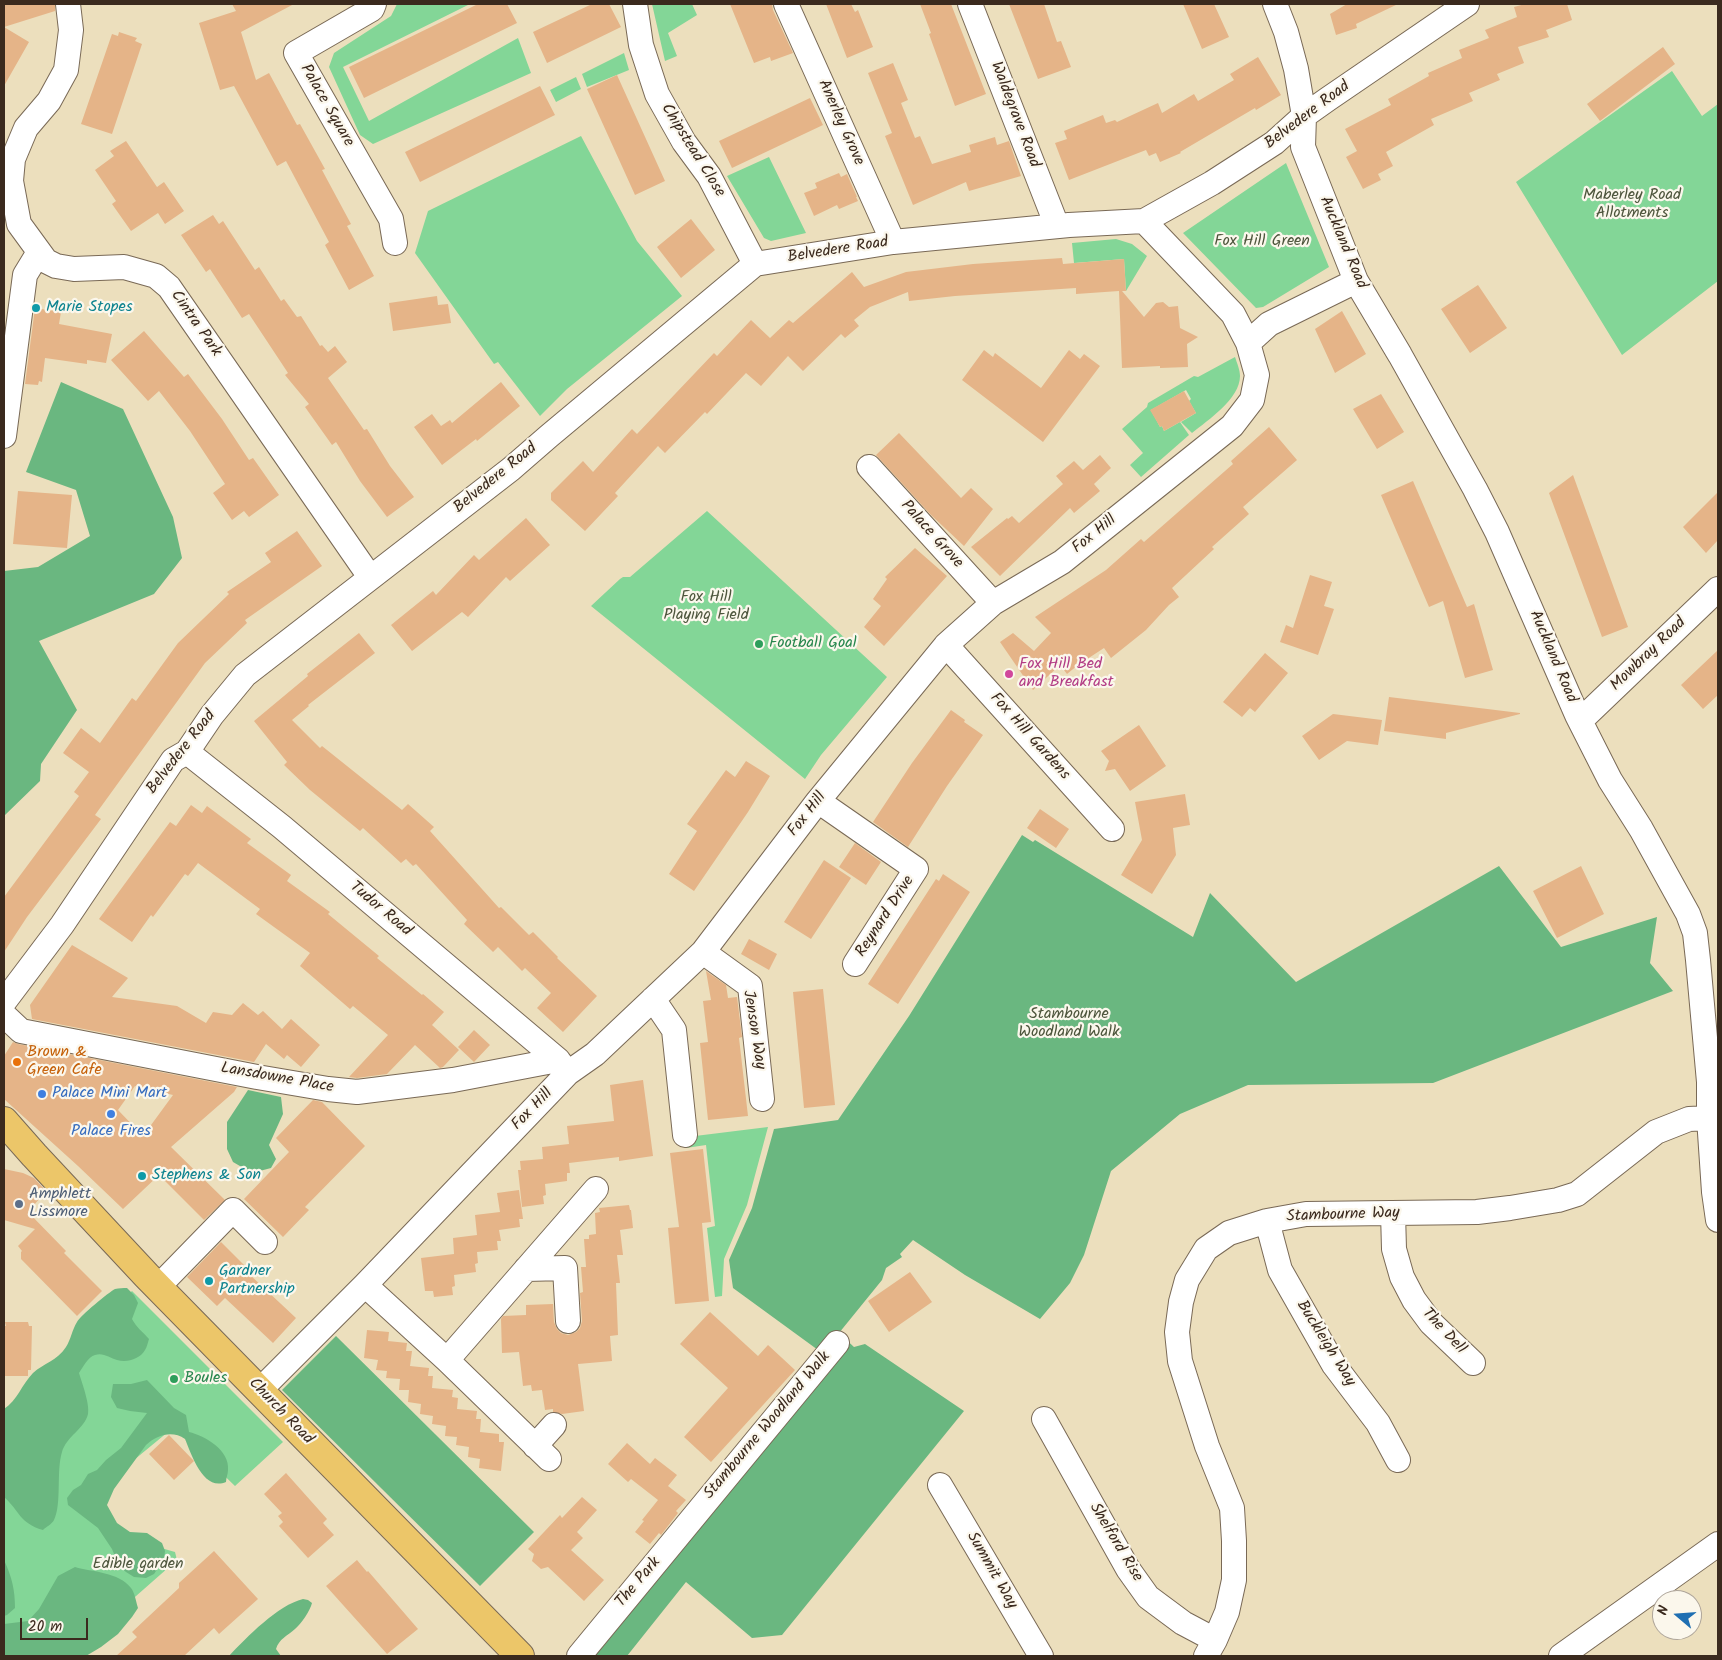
<!DOCTYPE html>
<html>
<head>
<meta charset="utf-8">
<style>
  body { margin:0 }
  #map { position:relative; width:1722px; height:1660px; overflow:hidden; background:#ecdfbd; font-family:Kalam,sans-serif }
  canvas { display:block }
  .frame { position:absolute; inset:0; border:5px solid #3b2a1e; pointer-events:none }
  .north { position:absolute; left:1652px; top:1590px; width:50px; height:50px; box-sizing:border-box; background:#fbf7ec; border:1px solid #aea59a; border-radius:50%; rotate:288deg; font-size:14px; font-weight:700; line-height:20px; text-align:center; color:#3b2a1e }
  .north::after { content:''; display:block; margin:auto; width:18px; height:22px; background:#1f6fb2; clip-path:polygon(50% 0,100% 100%,50% 72%,0 100%) }
  .scale { position:absolute; left:20px; top:1618px; width:68px; height:22px; box-sizing:border-box; border:2px solid #3b2a1e; border-top:0; padding-left:6px; font-size:15px; line-height:18px; white-space:nowrap; color:#3b2a1e; -webkit-text-stroke:4px #fbf7ec; paint-order:stroke }
</style>
</head>
<body>
<div id="map">
<canvas width="1722" height="1660"></canvas>
<div class="frame"></div>
<div class="north">N</div>
<div class="scale">20 m</div>
</div>
<script>
const context = document.querySelector('canvas').getContext('2d');
context.lineJoin = 'round';
function fill(path, color) {
  context.fillStyle = color;
  context.fill(path, 'evenodd');
}
function stroke(path, color, width, dash) {
  context.strokeStyle = color;
  context.lineWidth = width;
  context.lineCap = dash ? 'butt' : 'round';
  context.setLineDash(dash || []);
  context.stroke(path);
}
function drawText(font, color, halo, rows, align = 'center') {
  context.font = font + ' Kalam,sans-serif';
  context.lineWidth = 4.5;
  context.setLineDash([]);
  context.textBaseline = 'middle';
  context.strokeStyle = halo;
  context.fillStyle = color;
  for (const [text, x, y, turn = 0] of rows) {
    context.save();
    context.translate(x, y);
    context.rotate((+turn || 0) * Math.PI / 180);
    context.textAlign = isNaN(turn) ? turn : align;
    if (halo) context.strokeText(text, 0, 0);
    context.fillText(text, 0, 0);
    context.restore();
  }
}
const green = new Path2D(`
  M397,4h73l-127,63 26,54 149,-83 13,35 -158,71 -13,-9 -31,-68 5,-14 57,-37z
  M652,4h40l5,11 -29,18 9,23 -12,5z
  M624,53l5,17 -42,17 -5,-13z
  M1672,71l30,45 16,-12v177l-96,74 -106,-173z
  M576,77l5,12 -25,13 -6,-12z
  M581,136l56,105 45,55 -115,93 -27,27 -42,-54 -4,2 -79,-111 13,-42z
  M769,157l37,76 -35,8 -7,-3 -37,-62z
  M1286,163l43,104 -66,40 -7,1 -73,-75z
  M1116,239l16,5 15,12 -21,35 -2,-32 -50,4 -2,-20z
  M1235,357c2,6 5,13 5,19 0,23 -32,44 -48,57l-11,-11 15,-9 -7,-12 2,-2 -5,-9 -35,20 9,17 2,-1 2,5 16,-9 9,13 -48,42 -11,-12 13,-12 -21,-24 25,-22 1,-4 46,-27 4,1z
  M707,511l180,166 -66,78 -16,24 -214,-173 29,-27 3,-2h7z
  M768,1127l-21,78 -23,54 -2,37 -7,1 -8,-69 8,-2 -9,-81 -20,3 1,-11z
  M132,1291l151,151 -48,44 -61,-59 -85,70 30,39 56,16 2,8 -83,73 -90,23v-244z`);
const forest = new Path2D(`
  M61,382l62,27 50,108 9,41 -28,36 -115,47 38,69 -36,54 -1,17 -36,35v-245l34,-4 52,-31 -14,-46 -50,-18z
  M1022,835l11,7 2,-2 158,97 17,-44 86,89 203,-116 62,81 96,-30 -7,46 23,28 -240,92 -185,2 -68,29 -69,57 -27,84 -14,28 -30,36 -75,-44 -52,-35 -13,14 2,3 -16,11 -4,12 -43,53 15,14 11,-3 99,67 -182,224 -30,3 -66,-56 -59,74h-35l237,-298 -96,-70 -4,-28 23,-52 22,-79 64,-9 71,-104z
  M248,1090l33,7 2,17 -14,31 7,14 -5,9 -19,5 -19,-11 -6,-13v-27z
  M127,1288l7,7 4,8 -6,16c4,8 11,13 17,20 -1,3 -2,8 -4,11 -5,9 -18,13 -28,10 -7,-2 -14,-8 -22,-5 -7,2 -12,12 -16,18 3,10 11,31 9,41 -3,14 -22,23 -26,38 -6,19 0,52 -8,68 -2,4 -8,7 -11,10 -24,-7 -23,-19 -39,-33v-88c13,-8 18,-25 29,-36 11,-10 24,-12 33,-26 5,-8 6,-17 11,-25 3,-6 32,-30 38,-33 4,-1 8,-1 12,-1z
  M336,1336l198,196 -54,54 -198,-196z
  M147,1380l27,28 12,7 3,17c16,4 41,18 39,38 0,4 -2,8 -2,12 -23,10 -35,-29 -41,-43 -13,-9 -28,-4 -39,6l-32,44 -7,16 10,18 13,9 17,1 15,10 3,8 -1,8 -10,15 -8,4 -12,-1 -8,-5 -7,-6 -7,-17 -14,-21 -30,-23 -1,-7 6,-8 8,-5 7,-11 9,-4 9,-10 15,-12 26,-35 -17,-2 -13,-3 -6,-11 2,-13h18z
  M4,1560c8,17 11,30 11,48l-8,7 -3,1z
  M75,1567c17,5 44,5 56,21 4,5 5,14 7,20l-6,9 -14,17 -17,13 -15,9h-82v-32l24,-3 11,-12 19,-33z
  M303,1599l5,1 4,3c-2,8 -11,21 -17,26 -8,7 -16,10 -19,20l5,7h-52c18,-19 49,-51 74,-57z`);
const building = new Path2D(`
  M4,4h51v7l-51,16z
  M232,4h62l-53,28 15,48 13,-7 28,52 3,-1 25,45 -3,1 29,54 -4,2 27,50 -25,14 -24,-45 4,-3 -43,-81 -9,5 -43,-80 -14,4 -21,-67 37,-12z
  M478,4h29l10,19 -153,75 -15,-31z
  M592,4h17l12,23 -74,36 -14,-31z
  M730,4h42l1,6 20,43 -22,8 -1,-4 -16,6z
  M826,4h25l4,8 3,-2 15,37 -26,11z
  M920,4h31l35,90 -31,12 -26,-72 2,-1z
  M1009,4h35l13,38 4,-1 10,26 -33,12z
  M1183,4h31l15,33 -27,12z
  M1347,4h51l-42,20 1,4 -21,7 -6,-21z
  M1525,4h42l5,16 -26,10 3,7 -31,10 6,16 -27,11 3,6 -31,13 4,8 -42,18 3,6 -48,27 7,14 -15,8 3,6 -18,9 -17,-32 11,-6 -12,-22 46,-24 -3,-6 41,-23 -1,-3 34,-15 -3,-8 30,-12 -4,-8 32,-13 -3,-10z
  M4,27l25,15 -25,44z
  M119,32l18,6 -2,3 7,3 -30,90 -31,-10 31,-90 6,2z
  M1663,47l12,17 -75,57 -13,-17z
  M1258,57l23,38 -25,15 -1,-2 -75,44 1,1 -21,9 -4,-9 -7,3 -3,-6 -77,30 -14,-37 12,-4 -3,-8 39,-16 3,8 9,-3 2,2 41,-19 4,10 32,-19 4,7 36,-21 -4,-6z
  M893,63l15,37 -7,3 14,35 5,-2 12,28 39,-12 -2,-7 26,-8 2,8 12,-4 12,35 -52,15 -3,-9 -53,23 -28,-69 7,-3 -24,-60z
  M617,75l48,106 -30,14 -48,-106z
  M540,86l15,29 -135,67 -15,-30z
  M810,98l13,27 -91,43 -13,-27z
  M126,141l31,46 7,-5 20,29 -19,13 -7,-11 -27,18 -19,-27 4,-3 -21,-31 19,-14 -4,-5z
  M839,173l2,4 6,-3 10,23h-1l2,4 -19,8 -2,-4 -23,11 -10,-23 13,-5 -2,-5z
  M213,215l6,9 4,-3 32,49 4,-3 22,34 3,-2 13,18 4,-1 19,30 2,-1 6,7 7,-6 12,16 -19,16 36,52 3,-1 23,37 24,31 -27,20 -27,-36 -24,-39 -4,3 -27,-38 4,-3 -24,-29 3,-2 -39,-59 -7,4 -32,-49 -4,3 -25,-37z
  M691,219l24,31 -34,28 -24,-31z
  M1062,258l1,6 61,-5 2,32h-4l22,26 12,-14 7,-1 6,5 9,-1 2,22 18,9 -11,7 1,23 -28,1v-2l-38,2 -3,-77 -43,3v-6l-121,8 -46,5 -1,-9 -38,15 -16,13 5,6 -14,12 -4,-4 -38,37 -15,-15 -27,30 -15,-13 -39,41 -2,-2 -40,41 -7,-7 -43,47 3,3 -33,35 -34,-31v-7l32,-32 10,11 39,-43 5,5 77,-81 3,3 34,-36 19,18 19,-18 4,3 59,-51 12,15 42,-15 67,-8z
  M1478,285l29,43 -37,25 -29,-44z
  M437,296l1,9 10,-1 3,19 -58,8 -4,-28z
  M35,308l26,4 -2,12 53,10 -6,29 -19,-3v4l-42,-6 -3,24 -3,-1 -1,4 -13,-1z
  M1342,311l24,43 -31,19 -20,-44z
  M144,331l40,46 4,-3 34,45 27,41 4,-2 26,37 -30,22 -5,-6 -12,9 -19,-27 12,-9 -35,-53 -31,-40 -11,10 -37,-41z
  M984,350l9,7 2,-4 46,35 28,-38 11,9 4,-5 16,12 -57,76 -81,-62z
  M501,382l19,24 -43,35 -1,-2 -34,26 -28,-38 18,-13 9,12 9,-6 2,3z
  M1184,391l12,22 -32,18 -2,-5 -2,1 -10,-17z
  M1381,394l23,38 -27,17 -24,-40z
  M1269,427l28,33 -54,47 6,7 -37,33 2,2 -42,39 7,9 -10,8 -23,25 -35,28 -7,-10 -26,17 -11,9 -7,-9 -27,25 -33,-48 13,-9 21,18 17,-18 -16,-16 71,-47 35,-31 3,3 89,-78 -2,-3z
  M899,433l62,65 10,-10 22,21 -29,37 -33,-31 -55,-60z
  M1100,455l11,13 -17,16 6,7 -26,22 -4,-5 -70,68 -29,-29 36,-29 1,1 4,-3 7,7 44,-39 -7,-8 18,-15 9,9z
  M1573,475l55,152 -26,10 -53,-144z
  M1413,481l54,126 7,-3 19,66 -28,8 -22,-77 -14,6 -48,-112z
  M18,491l54,4 -5,53 -54,-4z
  M1718,492v48l-12,13 -23,-26z
  M526,518l24,27 -40,36 -4,-4 -38,40 -6,-5 -50,39 -21,-26 42,-34 3,4 38,-40 5,5z
  M297,531l25,35 -77,54 2,3 -42,40 -110,152 6,4 -74,98 -23,35v-55l75,-101 -5,-4 15,-20 -26,-19 18,-25 19,15 32,-45 4,3 42,-58 51,-49 -2,-2 44,-30 -6,-9z
  M915,548l32,28 -63,70 -20,-19 17,-21 -8,-7 14,-20 -2,-2z
  M1310,575l22,7 -8,24 10,3 -16,46 -38,-13 6,-17 7,3z
  M359,633l16,20 -67,52 1,1 -17,14 28,28 2,-2 80,64 6,-6 26,23 -4,4 69,77 2,-1 28,28 4,-3 25,25 -1,1 40,38 -34,36 -26,-24 14,-15 -26,-25 -3,3 -24,-24 -5,5 -2,-2 -27,-26 3,-4 -51,-56 -3,2 -7,-7 -5,4 -38,-35 -3,3 -50,-41 -26,-25 3,-3 -33,-41 54,-45 -1,-2z
  M1718,650v45l-15,14 -22,-24z
  M1265,653l23,20 -33,39 -5,-4 -8,9 -19,-15z
  M1389,697l131,16v1l-74,19v6l-62,-8z
  M951,710l14,10 -1,2 19,13 -36,51 -39,61 -35,-25 39,-59z
  M1333,714l49,6 -4,25 -31,-4 -28,19 -17,-24z
  M1139,725l27,41 -36,25 -15,-22 -10,2 4,-10 -8,-10z
  M746,761l24,15 -22,36 -54,79 -25,-17 28,-43 -10,-7 39,-54 9,7z
  M1185,794l5,31 -17,3 3,27 -24,39 -31,-19 21,-35 -7,-38z
  M191,805l11,8 5,-7 44,33 -4,4 44,32 -4,6 43,31 -2,2 51,42 -2,2 45,37 1,-1 21,18 -12,13 27,25 -16,17 -3,1 -25,-23 -28,29 -30,4 -8,-1 39,-42 -35,-29 -3,3 -50,-43 10,-13 -54,-39 4,-5 -62,-46 -10,13 -3,-2 -32,43 -2,-2 -19,27 -33,-23 71,-97 6,4z
  M1040,809l29,20 -13,19 -29,-20z
  M855,843l26,19 -15,23 -27,-18z
  M824,860l27,18 -40,61 -27,-17z
  M1581,866l23,48 -47,24 -24,-47z
  M943,874l27,18 -72,112 -30,-20 68,-105 3,2z
  M749,939l28,15 -8,16 -28,-16z
  M72,945l56,33 -16,19 65,9 29,17 7,-11 19,3 11,-12 15,12 5,-4 19,18 9,-10 29,26 -19,22 -14,-12 -3,4 -18,-15 -12,18 -222,-43 -2,-14z
  M706,971l20,14 2,13 9,-1 5,40 -3,1 9,78 -40,4 -8,-77 8,-1 -5,-41 8,-1z
  M823,989l12,116 -31,3 -11,-116z
  M474,1030l16,15 -16,17 -16,-15z
  M13,1042l5,2 219,43 -3,5 -63,55 54,53 -21,20 -45,-45 -36,34 -45,-43 -74,-67v-43zM135,1086l38,9 -30,41 -25,-26z
  M643,1080l10,76 -34,5v-4l-50,6 1,10h-3v8l-22,3 1,11 -3,1 1,8 -22,3 -4,-37h3l-1,-9 23,-2 -1,-12 27,-3 -2,-18 47,-5 -4,-36z
  M313,1100l9,2 43,44 -60,61 4,3 -26,27 -39,-38 45,-47 -13,-14z
  M703,1149l8,73 -9,1 7,78 -34,3 -7,-76 11,-1 -9,-74z
  M4,1169l19,4 11,5 12,13 -18,21 38,39 -2,2 38,38 -25,25 -56,-57v-7l1,-1 -4,-5 17,-17 -31,-9z
  M519,1190l4,29h-4l1,8 -21,3 2,11h-4l1,9 -21,2 1,11 -3,1 1,8 -22,3 1,11 -3,1 1,8 -19,2 -1,-6h-8l-4,-33 33,-4 -1,-16 24,-3 -2,-20 25,-3 -3,-19z
  M629,1205l1,5h1l2,18 -13,2 3,25h-6l3,28h-4l2,52 -8,1 2,25 -34,3 6,47 -22,3 -9,-2v-3l-8,1 -3,-20 -10,1 -1,-6 -8,1 -4,-34 -17,1 -1,-34 2,-3 23,-1v-10l27,-1 1,18 3,7 4,4 7,2 8,-3 4,-4 2,-7 -2,-28 3,-1 -2,-25h5l-2,-28h5v-4l7,-1 -1,-21 5,-1 -1,-4z
  M221,1242l30,30 -2,2 47,44 -23,25 -48,-45 -8,8 -30,-29z
  M910,1272l22,30 -43,30 -21,-31z
  M710,1312l48,44 10,-11 27,25 -84,92 -27,-25 44,-49 -48,-44z
  M5,1322h23l1,4h3l-1,44h-3v6h-23v-5h-1v-45h2z
  M367,1330l22,2 -1,9 19,2 -1,8h6l-2,15 19,2 -1,8h5l-1,12 21,2 -1,7 6,1 -1,11 20,2 -1,8h5l-1,13 19,2v8h5l-3,29 -22,-3 1,-9 -12,-2 1,-10 -13,-2 1,-8 -12,-1 1,-10 -14,-2 1,-8 -13,-2 1,-10 -13,-2 1,-12h-10l1,-11 -14,-1 1,-7 -11,-1 2,-10 -14,-2z
  M169,1435l25,26 -20,19 -25,-26z
  M627,1443l23,21 5,-6 22,17 -9,11 18,14 -10,11 2,2 -17,22 -2,-2 -9,11 -15,-12 9,-11 -2,-1 16,-20 -27,-21 -3,3 -20,-18z
  M286,1473l41,46 -4,4 11,12 -26,23 -29,-32 4,-4 -5,-6 4,-3 -18,-19z
  M582,1497l15,13 -20,22 6,6 -12,12 33,30 -20,21 -36,-34 -7,2 -9,-8 2,-7 -6,-5 32,-34 2,3z
  M214,1551l44,48 -39,35 -5,-6 -30,28h-68l21,-19 -5,-5 47,-44v-5z
  M357,1560l10,12 1,-1 50,58 -31,25 -61,-68z`);
const street = new Path2D(`
  M68,4l3,26 -5,40 -17,31 -23,27 -13,31 -2,22 8,43 27,37 10,5 18,3 50,-2 32,9 13,11 201,290
  M374,4l-2,5 -76,44 95,166 4,24
  M635,4l6,41 16,49 27,48 25,34 46,88
  M786,4l107,238
  M970,4l87,222
  M1275,4l11,28 10,37 8,47 -1,31 53,134 44,74 75,134 22,43 80,183 33,65 31,49 47,85 7,19 3,27 11,122v36l5,74 4,28
  M1144,221l89,93 15,29
  M4,436l21,-161 14,-23
  M869,467l124,136
  M946,645l166,184
  M1580,721l138,-132
  M187,752l95,75 276,233 7,9
  M818,801l98,68 -61,95
  M703,952l47,34 12,113
  M653,999l21,31 11,105
  M4,1002l58,-77 111,-165 14,-8 25,-37 33,-40 266,-206 38,-33 206,-172 138,-22 176,-17 75,-4 68,-38 62,-40 30,-27 24,-17 139,-95
  M4,1015l17,16 236,46 71,12 29,3 96,-12 105,-20
  M1393,1213l1,36 8,28 12,23 17,23 42,40
  M1267,1221l13,49 54,95 44,58 20,37
  M526,1269l39,-1 3,53
  M365,1285l82,75 102,99
  M158,1287l75,-77 32,32
  M447,1360l149,-171
  M260,1390l105,-105 203,-212 27,-19 108,-102 115,-151 128,-156 47,-42 69,-41 170,-136 20,-26 5,-25 -9,-32 21,-19 87,-43
  M1044,1419l84,150 20,28 35,26 32,17
  M535,1446l19,-21
  M940,1485l101,171
  M579,1656l258,-313
  M1206,1656l9,-16 12,-28 7,-32v-39l-2,-33 -25,-62 -27,-85 -3,-29 4,-30 6,-22 19,-31 23,-16 38,-12 39,-7 171,-2 33,-4 48,-8 19,-6 79,-62 33,-13 20,-1
  M1561,1656l157,-112`);
const primary = new Path2D(`
  M4,1121l30,34 113,121 373,380`);
const markers = [
  [36,308,5,"#0f9aa8"],
  [759,644,5,"#2e9e5b"],
  [1009,674,5,"#d1479c"],
  [17,1062,5,"#e8710a"],
  [42,1094,5,"#3f7fe0"],
  [111,1114,5,"#3f7fe0"],
  [142,1176,5,"#0f9aa8"],
  [19,1204,5,"#5c6f8a"],
  [209,1281,5,"#0f9aa8"],
  [174,1379,5,"#2e9e5b"]
];
const streetNames = [
  ["Palace Square",326,106,60],
  ["Waldegrave Road",1014,115,69],
  ["Belvedere Road",1308,116,-37],
  ["Anerley Grove",840,123,66],
  ["Chipstead Close",692,151,58],
  ["Auckland Road",1342,243,67],
  ["Belvedere Road",838,251,-9],
  ["Cintra Park",195,324,55],
  ["Belvedere Road",496,479,-39],
  ["Palace Grove",931,535,48],
  ["Fox Hill",1095,535,-39],
  ["Mowbray Road",1649,655,-44],
  ["Auckland Road",1552,657,67],
  ["Fox Hill Gardens",1029,737,48],
  ["Belvedere Road",182,753,-52],
  ["Fox Hill",808,815,-52],
  ["Tudor Road",380,910,40],
  ["Reynard Drive",886,917,-57],
  ["Jenson Way",753,1030,81],
  ["Lansdowne Place",277,1079,10],
  ["Fox Hill",533,1110,-46],
  ["Stambourne Way",1343,1216,-2],
  ["The Dell",1443,1332,47],
  ["Buckleigh Way",1325,1344,58],
  ["Church Road",280,1412,46],
  ["Stambourne Woodland Walk",768,1426,-50],
  ["Shelford Rise",1115,1543,59],
  ["Summit Way",991,1571,60],
  ["The Park",639,1583,-50]
];
const parkNames = [
  ["Maberley Road",1632,196],
  ["Allotments",1632,214],
  ["Fox Hill Green",1262,242],
  ["Fox Hill",706,598],
  ["Playing Field",706,616],
  ["Stambourne",1069,1015],
  ["Woodland Walk",1069,1033],
  ["Edible garden",138,1565]
];
const cultureNames = [
  ["Marie Stopes",46,308],
  ["Stephens & Son",152,1176],
  ["Gardner",219,1272],
  ["Partnership",219,1290]
];
const leisureNames = [
  ["Football Goal",769,644],
  ["Boules",184,1379]
];
const hotelNames = [
  ["Fox Hill Bed",1019,665],
  ["and Breakfast",1019,683]
];
const foodNames = [
  ["Brown &",27,1053],
  ["Green Cafe",27,1071]
];
const shopNames = [
  ["Palace Mini Mart",52,1094],
  ["Palace Fires",111,1132,"center"]
];
const serviceNames = [
  ["Amphlett",29,1195],
  ["Lissmore",29,1213]
];
fill(green, '#83d697');
fill(forest, '#6ab780');
fill(building, '#e5b488');
stroke(street, '#796956', 26);
stroke(primary, '#796956', 30);
stroke(street, '#fff', 24);
stroke(primary, '#ecc669', 28);
for (const [x, y, r, color] of markers) {
  const dot = new Path2D();
  dot.arc(x, y, r, 0, 2 * Math.PI);
  context.fillStyle = color;
  context.fill(dot);
  stroke(dot, '#fbf7ec', 2);
}
drawText('16px', '#3b2a1e', '#fbf7ec', streetNames);
drawText('16px', '#4d553c', '#fbf7ec', parkNames);
drawText('16px', '#0d838f', '#fbf7ec', cultureNames, 'left');
drawText('16px', '#27864d', '#fbf7ec', leisureNames, 'left');
drawText('16px', '#b23c85', '#fbf7ec', hotelNames, 'left');
drawText('16px', '#c56008', '#fbf7ec', foodNames, 'left');
drawText('16px', '#366cbe', '#fbf7ec', shopNames, 'left');
drawText('16px', '#4e5e75', '#fbf7ec', serviceNames, 'left');
</script>
</body>
</html>
